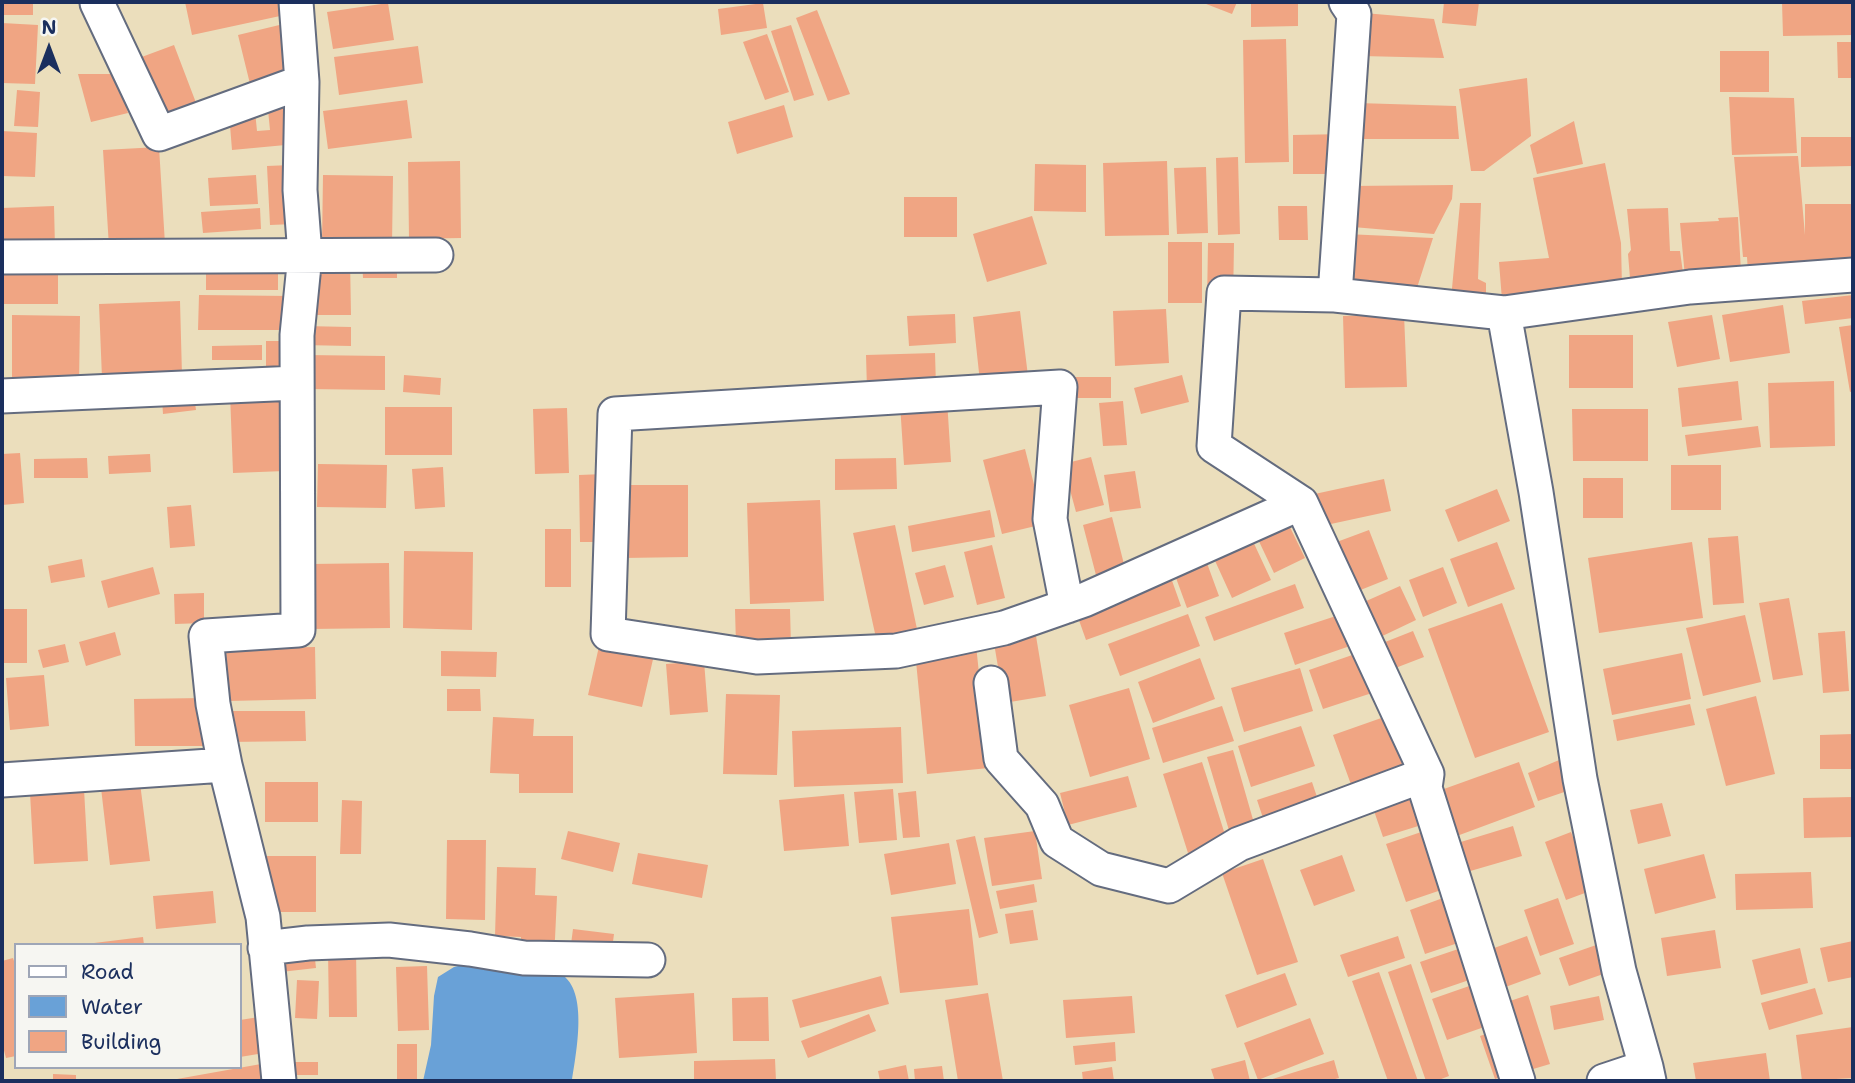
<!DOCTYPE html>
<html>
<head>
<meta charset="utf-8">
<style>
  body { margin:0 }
  #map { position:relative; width:1855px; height:1083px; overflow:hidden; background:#ebdebc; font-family:"Shantell Sans",sans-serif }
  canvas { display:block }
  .frame { position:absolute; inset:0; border:4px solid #1b2f5e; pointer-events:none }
  .legend { position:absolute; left:14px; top:943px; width:228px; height:126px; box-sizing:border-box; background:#f6f6f2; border:2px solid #9ea6b7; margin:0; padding:9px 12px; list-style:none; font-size:21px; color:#1b2f5e }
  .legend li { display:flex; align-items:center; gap:14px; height:35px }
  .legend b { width:35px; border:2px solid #9ea6b7 }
  .north { position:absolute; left:14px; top:14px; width:70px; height:70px; -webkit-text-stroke:5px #f6f6f2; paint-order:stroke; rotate:0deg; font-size:19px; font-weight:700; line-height:28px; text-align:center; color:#1b2f5e }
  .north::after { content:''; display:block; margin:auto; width:24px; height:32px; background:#1b2f5e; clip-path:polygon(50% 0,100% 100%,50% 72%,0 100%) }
</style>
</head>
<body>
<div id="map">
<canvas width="1855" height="1083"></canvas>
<div class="frame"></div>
<ul class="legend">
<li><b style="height:9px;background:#fff"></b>Road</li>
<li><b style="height:19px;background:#69a1d7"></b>Water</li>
<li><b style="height:19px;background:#f0a583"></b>Building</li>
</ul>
<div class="north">N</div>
</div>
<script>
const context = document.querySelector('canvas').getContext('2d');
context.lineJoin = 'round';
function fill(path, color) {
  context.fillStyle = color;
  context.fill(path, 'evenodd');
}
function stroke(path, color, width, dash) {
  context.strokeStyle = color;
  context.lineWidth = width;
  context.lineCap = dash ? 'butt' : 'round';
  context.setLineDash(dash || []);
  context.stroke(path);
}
const water = new Path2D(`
  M470,963c15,1 83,6 91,11 28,17 15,79 11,107h-149l8,-36 3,-49 4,-19 16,-10z`);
const building = new Path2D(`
  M2,2h31v13h-31z
  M185,2h106l3,11 -102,22z
  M1201,2h36l-5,12z
  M1251,2h47v24l-47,1z
  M1444,2h35l-3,24 -34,-3z
  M1782,2h71v33l-70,1z
  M388,3l6,37 -61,9 -6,-37z
  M763,3l4,25 -46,7 -3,-26z
  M817,10l33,84 -22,7 -32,-83z
  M1364,13l70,6 10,39 -82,-2z
  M300,20l14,57 -62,15 -14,-57z
  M2,23l36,2 -3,59 -33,-1z
  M791,25l23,70 -20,6 -23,-70z
  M767,34l22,58 -24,8 -22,-58z
  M1286,39l3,123 -44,1 -2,-123z
  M1837,42h16v36h-15z
  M174,45l24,63 -36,12 -23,-62z
  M418,46l5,37 -84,12 -5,-38z
  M1720,51h49v41h-49z
  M78,74h39l11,39 -37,9z
  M1527,78l4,58 -47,35h-13l-12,-82z
  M17,90l23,2 -2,35 -24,-1z
  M303,97l4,46 -75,7 -3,-37 26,-2 2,20 13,-1 -3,-30z
  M1729,97l65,1 3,55 -65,2z
  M407,100l5,38 -84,11 -5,-38z
  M1357,103l99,3 3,33h-103z
  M784,105l9,32 -56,17 -9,-32z
  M1574,121l9,43 -46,10 -7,-29z
  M2,131l35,2 -2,44 -33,-1z
  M1347,134v40h-54v-39z
  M1801,137h52v29l-52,1z
  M159,147l6,97 -56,3 -6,-97z
  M1798,156l7,79v-31h48v59l-105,10 -1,-16h-4l-9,-100z
  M1238,157l2,77 -22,1 -2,-77z
  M460,161l1,77 -52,1 -1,-77z
  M1167,161l2,74 -64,1 -2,-73z
  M1605,163l16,80 1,44 -120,13 -3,-38 50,-4 -16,-80z
  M1035,164l51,1v47l-52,-1z
  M291,165l3,59 -24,1 -3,-59z
  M1206,167l2,66 -31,1 -3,-66z
  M256,175l2,29 -48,2 -2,-28z
  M323,175l70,1 -1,69 -70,-1z
  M1453,185l-1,14 -18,35 -81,-7 -3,-41z
  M904,197h53v40h-53z
  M1460,203h21l-3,76 8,4v19l-35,-3z
  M54,206l1,42 -53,2v-42z
  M1278,206h29l1,34h-29z
  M260,208l1,21 -58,4 -2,-21z
  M1668,208l2,43h10l4,29 -53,10 -3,-36 3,-4 -4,-41z
  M1032,216l15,48 -60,18 -14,-48z
  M1738,217l3,55 -56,5 -5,-54 39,-2 -1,-3z
  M1346,234l87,4 -18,56 -67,-5z
  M1168,242h34v61h-34z
  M1208,243h26l-1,61 -26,-1z
  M350,259l1,56h-40l-1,-55z
  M397,259v19h-34l-1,-18z
  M206,261h72v29h-72z
  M4,262h54v42h-54z
  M199,295l90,1v34h-91z
  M1853,295v23l-48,6 -3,-23z
  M180,301l2,74 -80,3 -3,-74z
  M1783,305l7,48 -60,9 -8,-47z
  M1166,309l3,54 -54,3 -2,-55z
  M1020,311l8,65 -48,6 -7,-65z
  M955,314l1,29 -47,3 -2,-30z
  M1404,314l3,73 -62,1 -2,-72z
  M12,315l68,1 -1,69 -67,-1z
  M1712,315l8,44 -43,8 -9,-45z
  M1853,325v66l-3,1 -11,-65z
  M303,326l48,1v19l-49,-1z
  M1569,335h64v53h-64z
  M266,341h22l-1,37h-21z
  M262,345v15h-50v-14z
  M935,353l1,34 -69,2 -1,-34z
  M306,355l79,1v34l-79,-1z
  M404,375l37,3 -1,17 -37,-3z
  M1182,375l7,27 -48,12 -7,-26z
  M1074,377h37v21h-37z
  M1738,381l4,39 -60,7 -4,-39z
  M1834,381l1,65 -65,2 -2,-65z
  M282,391l3,80 -52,2 -3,-80z
  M194,396l2,14 -33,4 -1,-15z
  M947,400l4,62 -47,3 -4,-61z
  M1123,401l4,44 -24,1 -4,-43z
  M385,407h67v48h-67z
  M567,408l2,65 -34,1 -2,-65z
  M1572,409h76v52h-75z
  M1758,426l3,21 -73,9 -3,-21z
  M1025,449l19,75 -42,10 -19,-74z
  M20,453l4,50 -22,2v-51z
  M150,454l1,18 -42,2 -1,-18z
  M1091,457l13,48 -28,7 -13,-48z
  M87,458l1,20h-54v-19z
  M896,458l1,31 -62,1v-31z
  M318,464l69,1 -1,43 -69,-1z
  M1671,465h50v45h-50z
  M443,467l2,40 -30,2 -3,-40z
  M1135,471l6,37 -31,4 -6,-37z
  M604,474l2,68h-26l-1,-67z
  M1583,478h40v40h-40z
  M1384,479l7,32 -74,16 -7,-32z
  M622,485h66v72l-65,1z
  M1497,489l13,32 -52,21 -13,-32z
  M820,500l4,101 -74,3 -3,-101z
  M191,505l4,41 -25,2 -3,-41z
  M990,510l5,27 -83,15 -4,-26z
  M1112,517l14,55 -29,7 -14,-54z
  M1286,519l19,39 -31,15 -19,-40z
  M895,525l22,104 -41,9 -23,-105z
  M545,529h26v58h-26z
  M1369,530l19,49 -35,14 -19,-50z
  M1250,535l21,45 -39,18 -21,-46z
  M1738,536l6,67 -31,2 -5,-67z
  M1497,542l18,47 -47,18 -18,-48z
  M1692,542l11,76 -104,15 -11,-75z
  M992,545l13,53 -28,7 -13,-53z
  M404,551l69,1 -1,78 -69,-2z
  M1204,555l15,41 -32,12 -15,-41z
  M82,559l3,18 -34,6 -3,-17z
  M389,563l1,65 -80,1v-65z
  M945,565l9,32 -30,8 -9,-32z
  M153,567l7,27 -52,14 -7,-27z
  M1443,567l14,36 -34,14 -14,-37z
  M1170,575l11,31 -95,34 -11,-31z
  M1295,584l9,24 -90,33 -9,-24z
  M1400,586l16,34 -44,21 -17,-35z
  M204,593v30l-29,1 -1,-30z
  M1789,598l14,77 -30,5 -14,-77z
  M1502,603l47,129 -74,26 -47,-129z
  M2,609h25v54h-25z
  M735,609h55l1,37h-55z
  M1188,614l12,32 -80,30 -12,-32z
  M1339,615l11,31 -55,19 -11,-32z
  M1745,615l16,67 -58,14 -17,-68z
  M1413,631l11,26 -39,15 -10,-26z
  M1845,631l4,60 -26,2 -5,-60z
  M115,632l6,23 -35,11 -7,-24z
  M1036,636l10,60 -42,7 -10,-60z
  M600,642l54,13 -12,52 -54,-12z
  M65,644l4,18 -26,6 -5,-18z
  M976,645l13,123 -62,6 -12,-123z
  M315,647l1,52 -88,2 -2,-52z
  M441,651l56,1 -1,25 -55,-1z
  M1358,653l14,40 -49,16 -14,-39z
  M1682,653l9,46 -79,16 -9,-46z
  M1200,658l15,41 -62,24 -15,-41z
  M704,661l4,51 -38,3 -4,-51z
  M1300,668l13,43 -69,21 -13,-44z
  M44,675l5,51 -39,4 -4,-52z
  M1129,688l21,71 -60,18 -21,-72z
  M447,689h33l1,22h-34z
  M726,694l54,1 -3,80 -54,-1z
  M1756,696l19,78 -49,12 -20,-77z
  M203,698v48h-68l-1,-47z
  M1690,704l5,21 -78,16 -4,-21z
  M1222,706l12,35 -71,22 -11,-35z
  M227,711h78l1,30 -78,1z
  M1387,716l20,54 -54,20 -20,-55z
  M493,717l41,2 -1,17h40v57h-54v-19l-29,-1z
  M1301,726l14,40 -64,21 -13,-41z
  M901,727l2,56 -109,4 -2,-56z
  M1853,734v35h-33v-34z
  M1233,750l23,80 -25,7 -24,-80z
  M1564,758l9,31 -35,12 -10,-28z
  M1202,762l25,79 -39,12 -25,-79z
  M1519,762l16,45 -89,33 -16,-46z
  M1128,776l9,31 -69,18 -8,-32z
  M265,782h53v40h-53z
  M1312,782l9,27 -55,18 -9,-27z
  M140,783l10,78 -40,4 -9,-77z
  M84,789l4,72 -54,3 -4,-71z
  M893,789l4,51 -38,3 -5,-51z
  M1417,790l11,33 -45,14 -11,-32z
  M916,791l4,46 -17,1 -5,-45z
  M844,794l5,52 -65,5 -5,-51z
  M1853,797v40l-49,1 -1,-40z
  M342,800l20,1 -1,53h-21z
  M1662,803l9,33 -33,8 -8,-34z
  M1513,826l9,30 -62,18 -9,-29z
  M1430,829l20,58 -44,15 -20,-58z
  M568,831l52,12 -7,29 -52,-13z
  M1035,831l7,48 -50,7 -8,-48z
  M1571,832l22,58 -27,10 -21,-58z
  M975,836l23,97 -19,5 -23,-98z
  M447,840h39l-1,80 -39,-1z
  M949,843l7,41 -65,11 -7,-41z
  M638,853l70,12 -6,33 -70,-14z
  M1704,854l12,44 -61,16 -11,-45z
  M1342,855l13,36 -41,15 -14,-36z
  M265,856h51v56h-51z
  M1263,859l35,103 -41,13 -35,-102z
  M497,867l39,1 -1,27 22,1 -3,64 -34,-1 1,-22 -26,-1z
  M1811,872l2,36 -77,2 -1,-36z
  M1034,884l3,18 -37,7 -4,-18z
  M213,891l3,32 -60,6 -3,-33z
  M1454,894l16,45 -45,15 -15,-44z
  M1558,898l16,46 -34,12 -16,-46z
  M969,909l9,76 -78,8 -9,-76z
  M1033,910l5,30 -28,4 -5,-30z
  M573,929l41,5 -4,31 -41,-6z
  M1715,930l6,38 -54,8 -6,-38z
  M1398,936l7,22 -57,19 -8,-22z
  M1527,936l14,38 -41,15 -14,-38z
  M143,937l1,8h-50v-2z
  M1853,941v36l-25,5 -8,-34z
  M1599,944l10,28 -40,14 -10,-28z
  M1467,946l11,31 -47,16 -11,-31z
  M1800,948l8,35 -47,12 -9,-35z
  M314,950l2,18 -44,5 -2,-18z
  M356,950l1,67h-28l-1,-66z
  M13,958l3,9v89l-10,2 -4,-15v-82z
  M1411,964l38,112 -13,5h-10l-38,-109z
  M427,966l2,64 -31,1 -2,-64z
  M1379,972l39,109h-30l-36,-100z
  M1285,973l12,32 -60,23 -12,-33z
  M881,976l8,28 -89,24 -8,-28z
  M297,980l22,1 -2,38 -22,-1z
  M1475,984l15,41 -43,15 -15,-41z
  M1815,988l8,26 -54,16 -8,-27z
  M694,993l3,60 -78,5 -4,-60z
  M988,993l15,88h-45l-13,-81z
  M1528,995l22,69 -27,8 -22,-68z
  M1132,996l3,37 -69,5 -3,-38z
  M1599,996l5,24 -50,10 -4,-24z
  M768,997l1,44h-36l-1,-43z
  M869,1014l7,17 -68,27 -7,-17z
  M259,1017l5,36 -24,4v-37z
  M1310,1018l14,36 -66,26 -14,-37z
  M1853,1027v51l-51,3 -6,-46z
  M1498,1030l14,43 -17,6 -15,-43z
  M1115,1042l1,19 -41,4 -2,-19z
  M397,1044h20v37h-20z
  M1766,1053l4,28h-74l-3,-18z
  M775,1059l1,22h-82v-20z
  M1245,1060l5,21h-35l-4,-12z
  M1334,1060l5,18 -12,3h-61z
  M287,1062h31v13h-31z
  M261,1064l3,17h-86l-1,-2z
  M906,1065l3,16h-29l-2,-10z
  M942,1066l2,15h-29l-1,-12z
  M1112,1067l2,14h-31l-1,-9z
  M53,1074l23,1v6h-23z`);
const minor = new Path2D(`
  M97,3l62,131 143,-52
  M2,257l434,-2
  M1335,295l19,-281 -8,-12
  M1504,313l32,179 44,287 39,192 27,96
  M2,396l295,-13
  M1301,503l-87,-57 10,-153 111,2 169,18 186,-26 163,-12
  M1067,606l-17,-87 10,-132 -445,27 -7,220 149,23 139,-6 108,-23 80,-28 217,-97 126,271 -2,14 93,293
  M991,683l10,76 41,46 15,36 44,28 68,17 70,-42 188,-70
  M2,780l223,-15
  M265,948l43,-5 81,-3 81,9 54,9 124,2
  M279,1081l-16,-164 -38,-152 -12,-61 -7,-68 92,-6 -1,-295 8,-80 -5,-65 2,-108 -6,-80
  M1604,1081l42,-14 3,14`);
fill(water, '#69a1d7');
fill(building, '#f0a583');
stroke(minor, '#646c7f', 37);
stroke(minor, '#fff', 33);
</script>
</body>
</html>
